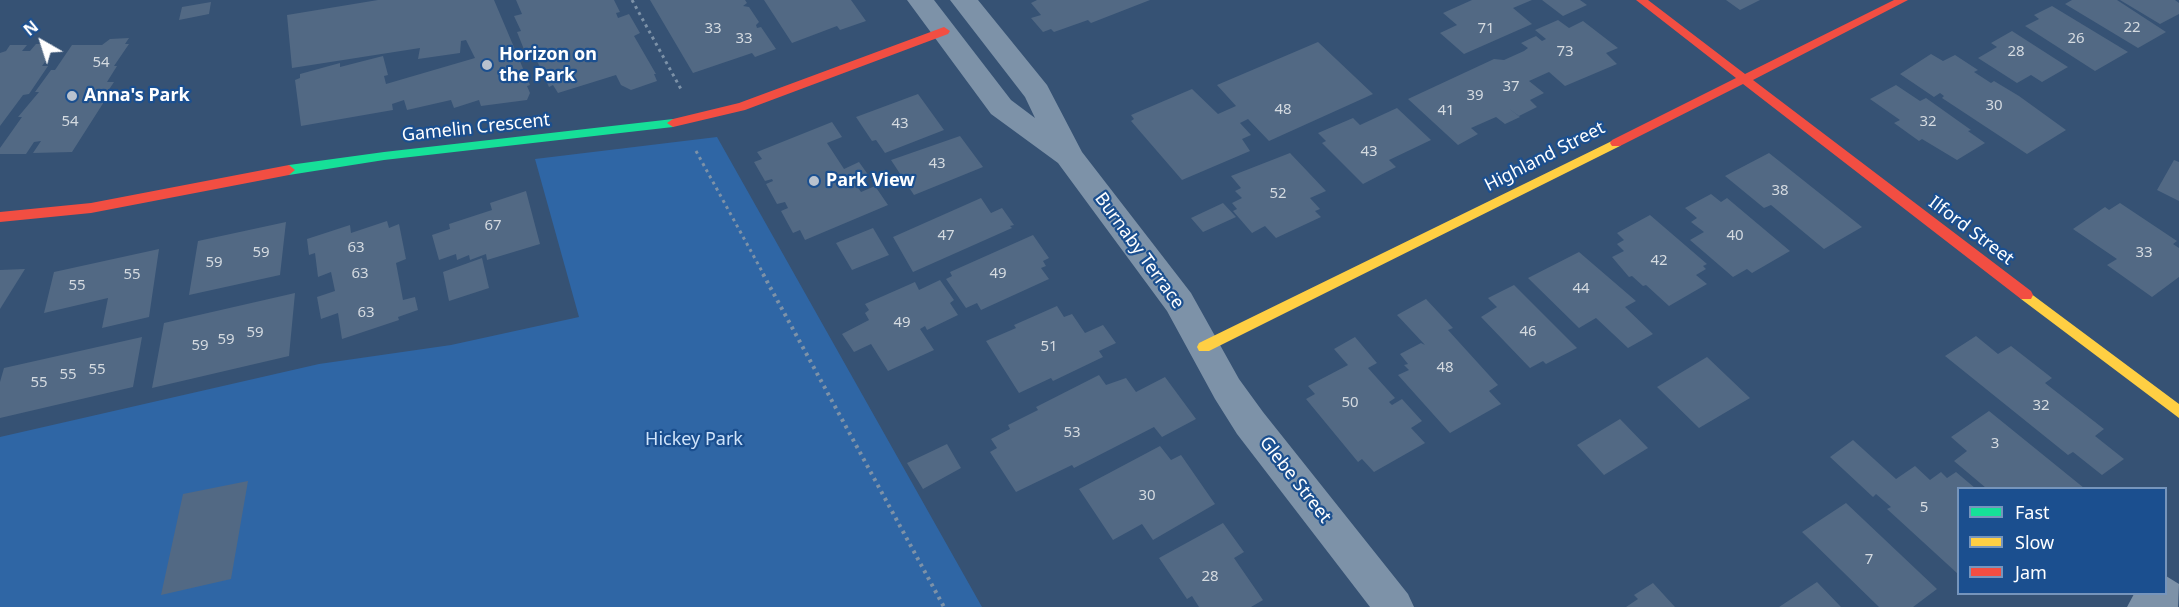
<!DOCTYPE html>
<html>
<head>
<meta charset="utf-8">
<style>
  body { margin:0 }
  #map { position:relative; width:2179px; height:607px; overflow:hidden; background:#365274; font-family:"Noto Sans",sans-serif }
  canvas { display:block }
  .legend { position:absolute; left:1957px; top:487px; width:210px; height:108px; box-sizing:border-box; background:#1b4f8f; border:2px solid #7695bc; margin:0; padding:8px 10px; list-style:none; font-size:18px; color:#fff }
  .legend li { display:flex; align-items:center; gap:12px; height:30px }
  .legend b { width:30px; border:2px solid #7695bc }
  .north { position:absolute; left:12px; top:12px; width:60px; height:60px; -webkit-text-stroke:4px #1b4f8f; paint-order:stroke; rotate:321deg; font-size:16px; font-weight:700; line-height:24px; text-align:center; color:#fff }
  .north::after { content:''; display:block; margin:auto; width:21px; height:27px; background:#fff; clip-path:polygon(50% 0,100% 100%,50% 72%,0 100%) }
</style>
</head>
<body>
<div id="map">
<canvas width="2179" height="607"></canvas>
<ul class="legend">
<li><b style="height:8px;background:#16e098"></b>Fast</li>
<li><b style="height:8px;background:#ffcf43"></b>Slow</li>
<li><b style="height:8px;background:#f24e42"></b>Jam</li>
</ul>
<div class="north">N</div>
</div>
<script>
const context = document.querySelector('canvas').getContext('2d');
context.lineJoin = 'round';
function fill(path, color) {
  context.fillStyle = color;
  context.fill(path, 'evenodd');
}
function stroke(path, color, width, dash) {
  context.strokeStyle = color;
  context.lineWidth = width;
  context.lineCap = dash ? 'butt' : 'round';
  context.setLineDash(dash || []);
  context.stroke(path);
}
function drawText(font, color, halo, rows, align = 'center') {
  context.font = font + ' "Noto Sans",sans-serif';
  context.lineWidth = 4.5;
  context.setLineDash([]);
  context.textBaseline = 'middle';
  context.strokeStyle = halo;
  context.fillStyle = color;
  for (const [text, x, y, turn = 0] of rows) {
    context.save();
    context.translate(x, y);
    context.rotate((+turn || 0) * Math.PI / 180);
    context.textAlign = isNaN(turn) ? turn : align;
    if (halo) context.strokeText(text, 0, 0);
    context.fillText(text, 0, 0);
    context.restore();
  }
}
const green = new Path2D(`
  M717,137l265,470h-982v-170l319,-73 132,-19 128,-28 -44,-158z`);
const building = new Path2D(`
  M378,0h116l36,85 -3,1 3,7 -3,7 -46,6 -2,-6 -25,8 -3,-8 -44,10 -3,-10 -12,4 1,6 -92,16 -6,-46 5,-2v-4l40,-11v4l43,-11 5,19 -4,1 2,8 89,-26 -9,-18 -5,1 -1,12 -42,6 2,-11 -128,20 -5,-53z
  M516,0h98l6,12 -4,1 2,5 11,-4 11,19 -6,3 22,38h-2l3,7 -26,9 -10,-5 -5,-10 -58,18 -5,-8 -4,2 -17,-37 -7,2 -8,-20 4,-1 -7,-15 8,-2z
  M650,0h95l2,3 -4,3 6,1 10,15 -3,3 1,3 4,-1 15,22 -21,8 -3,-4 -59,20z
  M764,0h87l15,21 -26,9 -3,-4 -45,17z
  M1037,0h113l-59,23 -3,-3 -34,12 -3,-3 -8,3 -12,-14 10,-3 -10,-12z
  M1472,0h60l-19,8 19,16 -68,30 -24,-21 17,-8 -14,-12z
  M1542,0h38l7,5 -24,11z
  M1726,0h34l-20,10z
  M2072,0h45l49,32 -28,16 -73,-44z
  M2120,0h55l4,3v11l-19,10z
  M211,2l-2,12 -30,6 3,-13z
  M2052,6l76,46 -33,19 -70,-45 14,-7 -5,-4z
  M1558,20l11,8 14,-7 35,27 -12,5 11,11 -52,22 -16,-14 -20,9 15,12 -14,7 7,7 -18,9 -11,-8 12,9 -15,7 -9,-7 -25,11 7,6 -20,11 -50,-46 86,-40 10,1 20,-9 4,-3 -7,-5 15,-7 6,5 4,-2 -11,-9z
  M2012,31l56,36 -26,15 -11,-7 -14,8 -39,-25 19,-11 -6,-4z
  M129,38l-4,6h4l-15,22h3l-10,16h7l-8,12h3l-37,58 -39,1 8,-12 -7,1 -8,12h-26v-6l22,-31h-4l21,-25h-4l16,-22h4l17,-25h30l8,-6z
  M1318,42l55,52 -104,47 -21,-22 -8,4 11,12 -9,4 8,12 -68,29 -51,-59 3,-2 -3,-4 61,-26 26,25 18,-8 -19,-21z
  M36,44h17l-6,7h6l-11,15h6l-19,28 -6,1 -23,31v-73l6,-2 4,-6h17l-5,6h8z
  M1931,54l12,7 12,-6 23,15 -4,2 17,11 3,-2 25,15 47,34 -39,24 -85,-56 2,-2 -4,-3 -6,4 -34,-23z
  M1896,85l24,16 6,-3 45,32 -3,1 17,12 -28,17 -35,-21 -3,2 -25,-18 6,-3 -30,-21z
  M918,94l26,36 -59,23 -9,-13 -4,1 -16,-24z
  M1397,108l34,32 -42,20 7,7 -33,17 -41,-41 4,-2 -8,-8 35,-15 7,7z
  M832,122l10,15 -15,6 17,26 15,-7 10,14 -15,6 7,10 14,-6 13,19 -83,35 -5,-10 -7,3 -12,-22 7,-3 -3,-6 -8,2 -11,-20 7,-3 -1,-2 -7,2 -11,-19 8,-3 -5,-7z
  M960,136l23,31 -69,28 -23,-35z
  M1290,153l36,38 -16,7 10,11 -5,2 6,6 -45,21 -11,-12 -13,7 -19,-22 4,-2 -5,-6 10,-5 -7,-7 6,-3 -10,-12z
  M1769,153l93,74 -38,22 -53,-44 -7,3 -39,-32z
  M2174,160l5,2v39l-22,-11z
  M526,191l14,53 -53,16 -1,-6 -16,6 -1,-5 -12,5 -1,-6 -17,6 -7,-25 18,-6 -1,-5 43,-14 -2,-7z
  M1711,194l10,8 6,-4 63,53 -38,22 -5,-4 -14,8 -43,-37 14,-8 -13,-10 6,-4 -12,-10z
  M981,198l10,15 11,-5 12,17 -4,1 2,2 -99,44 -20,-35z
  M1223,203l13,14 -33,15 -12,-14z
  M2120,203l57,38 -4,3 6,4v29l-27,20 -45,-32 10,-6 -44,-30 32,-22 4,3z
  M1650,215l57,49 -4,2 3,3 -10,6 11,9 -38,22 -23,-21 -3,1 -11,-10 -3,1 -17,-20 12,-6 -7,-7 7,-4 -7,-7z
  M387,221l2,7 10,-4 7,35 -10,4 7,37 12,-3 3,13 -20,7 1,3 -57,19 -4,-26 -17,6 -4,-22 18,-6 -4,-19 -13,5 -3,-24 -6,2 -2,-16 43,-14 1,8z
  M286,222l-6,53 -91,20 9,-54z
  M873,228l16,27 -37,15 -16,-27z
  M1033,235l16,23 -6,3 3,5 -5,2 8,11 -68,31 -4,-7 -11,5 -20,-29 6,-3 -2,-4z
  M159,249l-10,68 -47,11 6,-30 -64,15 10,-41z
  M1579,252l57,49 -11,6 28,27 -25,14 -32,-30 -17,10 -51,-50z
  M482,258l7,30 -40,13 -6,-29z
  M25,269l-25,40v-39z
  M940,280l14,20 -4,3 8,12 -31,15 -2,-4 -5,3 14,21 -46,21 -17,-27 -17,8 -12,-18 27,-14 -4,-7 4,-3 -4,-6 50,-22 4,8z
  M1514,285l63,63 -31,16 -3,-3 -13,7 -49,-51 16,-10 -9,-9z
  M295,293l-6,63 -137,32 12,-65z
  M1426,299l27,29 -5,2 50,55 -9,6 12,13 -51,29 -52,-58 11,-5 -5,-5 4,-1 -8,-10 21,-11 4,2 -28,-30z
  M1057,306l7,11 8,-3 13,19 18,-8 13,18 -17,8 4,6 -50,24 -2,-3 -32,15 -33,-52 30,-13 -2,-3z
  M1976,336l22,18 13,-8 41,32 -7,5 59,46 -9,7 29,23 -22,16 -29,-23 -5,3 -123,-99z
  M142,337l-9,50 -133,31v-36l4,-14z
  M1355,337l22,26 -9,5 27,30 -6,4 3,3 10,-6 20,22 -11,7 14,15 -51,29 -12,-13 -4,3 -52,-63 9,-5 -7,-8 40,-21 -14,-16z
  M1707,357l43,41 -51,30 -42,-41z
  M1099,375l7,10 20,-7 10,14 29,-15 31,42 -34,18 -8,-10 -80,41 -2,-3 -56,27 -26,-40 7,-4 -6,-9 19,-10 -2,-4 30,-15 -2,-3z
  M1989,411l95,77h-98l-32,-27 13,-10 -16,-14z
  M1620,419l28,29 -44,27 -27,-30z
  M1853,440l43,39 19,-13 15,14 11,-8 6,6 9,-6 19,16h-17v86l-71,-65 4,-2 -15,-13 -3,3 -43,-40z
  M947,444l14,24 -38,21 -16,-26z
  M1160,446l11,14 10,-5 34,49 -62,36 -11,-16 -29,16 -34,-51z
  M248,481l-17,98 -70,16 22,-101z
  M1846,503l91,86 -24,18h-34l-77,-75z
  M1223,523l21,29 -10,6 29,42 -12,7h-52l-7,-11 -5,3 -28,-41z
  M1817,582l24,25h-62z
  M1653,583l22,24h-49l12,-8 -4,-4z`);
const pathFar1 = new Path2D(`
  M632,0l50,91
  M696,151l68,124`);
const path = new Path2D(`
  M763,274l181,333`);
const street = new Path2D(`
  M907,0h27l77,100 24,18 -10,-21 -75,-97h28l69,85 35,67 109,141 48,86 24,33 145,182 6,13h-44l-133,-173 -22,-35 -48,-88 -109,-148 -67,-49z
  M2166,576l13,8 -1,23h-51l7,-13h32z`);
const fast = new Path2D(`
  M673,119l6,4 -6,4 -289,33 -95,15 -6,-5 6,-5 95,-13z`);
const slow = new Path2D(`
  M1616,139l6,4 -2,3 -411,205h-10l-2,-4 2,-4z
  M2026,290l153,114v14l-158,-119 -2,-4 2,-4z`);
const jam = new Path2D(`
  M1636,0h12l97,74 149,-74h14l-155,80 278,211 2,4 -2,4h-10l-278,-215 -123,62h-8l-2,-3 2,-3 124,-62z
  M944,27l6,4 -2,3 -203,76 -72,17 -6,-4 6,-4 66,-16z
  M289,165l6,5 -6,5 -198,38 -91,9v-10l91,-9z`);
const markers = [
  [487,65,6,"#b9c2ce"],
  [72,96,6,"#b9c2ce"],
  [814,181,6,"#b9c2ce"]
];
const numberNames = [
  ["22",2132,28],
  ["33",713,29],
  ["71",1486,29],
  ["33",744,39],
  ["26",2076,39],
  ["73",1565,52],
  ["28",2016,52],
  ["54",101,63],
  ["37",1511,87],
  ["39",1475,96],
  ["30",1994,106],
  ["48",1283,110],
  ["41",1446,111],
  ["54",70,122],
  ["32",1928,122],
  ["43",900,124],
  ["43",1369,152],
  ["43",937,164],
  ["38",1780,191],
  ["52",1278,194],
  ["67",493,226],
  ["47",946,236],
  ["40",1735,236],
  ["63",356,248],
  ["59",261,253],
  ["33",2144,253],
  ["42",1659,261],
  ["59",214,263],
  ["63",360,274],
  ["49",998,274],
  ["55",132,275],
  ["55",77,286],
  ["44",1581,289],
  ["63",366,313],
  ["49",902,323],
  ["46",1528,332],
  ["59",255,333],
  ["59",226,340],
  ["59",200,346],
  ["51",1049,347],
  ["48",1445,368],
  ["55",97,370],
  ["55",68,375],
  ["55",39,383],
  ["50",1350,403],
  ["32",2041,406],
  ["53",1072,433],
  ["3",1995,444],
  ["30",1147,496],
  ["5",1924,508],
  ["7",1869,560],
  ["28",1210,577]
];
const poiNames = [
  ["Horizon on",499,55],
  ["the Park",499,76],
  ["Anna's Park",84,96],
  ["Park View",826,181]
];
const streetNames = [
  ["Gamelin Crescent",476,128,-6],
  ["Highland Street",1545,157,-27],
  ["Ilford Street",1971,231,37],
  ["Burnaby Terrace",1139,251,54],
  ["Glebe Street",1295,480,52]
];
const parkNames = [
  ["Hickey Park",694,440]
];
fill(green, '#2f66a5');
fill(building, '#526984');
stroke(pathFar1, '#7d92a8', 3, [3, 4]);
stroke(path, '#7d92a8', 4, [3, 4.5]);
fill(street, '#7d92a8');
fill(fast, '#16e098');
fill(slow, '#ffcf43');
fill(jam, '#f24e42');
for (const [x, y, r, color] of markers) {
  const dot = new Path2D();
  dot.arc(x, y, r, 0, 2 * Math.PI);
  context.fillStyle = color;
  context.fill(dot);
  stroke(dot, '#1b4f8f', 2);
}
drawText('15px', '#d4dae0', null, numberNames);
drawText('bold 18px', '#fff', '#1b4f8f', poiNames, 'left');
drawText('18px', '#fff', '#1b4f8f', streetNames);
drawText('18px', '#cfe3fa', '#1b4f8f', parkNames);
</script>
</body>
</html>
